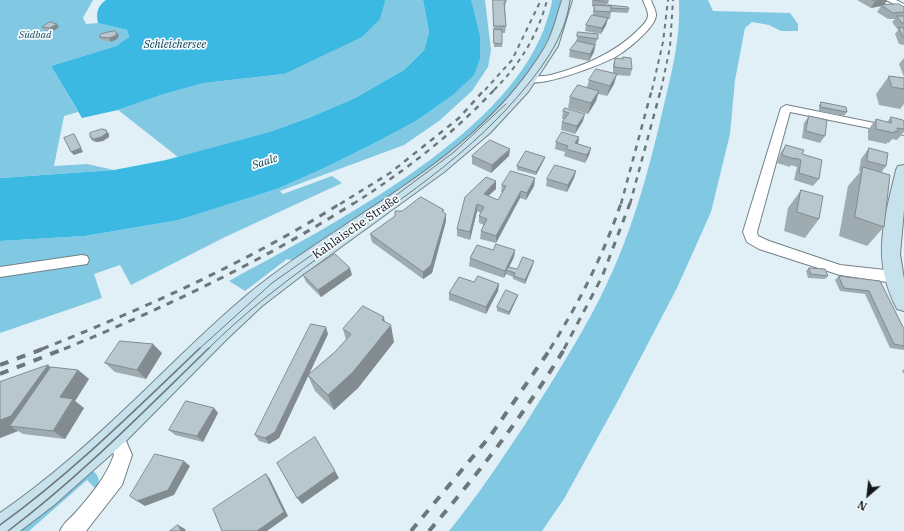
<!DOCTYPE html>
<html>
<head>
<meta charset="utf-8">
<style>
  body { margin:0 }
  #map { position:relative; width:904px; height:531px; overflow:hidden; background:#e0f0f6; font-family:"IBM Plex Serif",serif }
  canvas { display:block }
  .north { position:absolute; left:848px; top:475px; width:40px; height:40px; -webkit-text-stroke:3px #f5fbfe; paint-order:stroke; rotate:208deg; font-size:11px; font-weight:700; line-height:16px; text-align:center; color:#12181a }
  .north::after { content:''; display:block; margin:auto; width:14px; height:18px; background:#12181a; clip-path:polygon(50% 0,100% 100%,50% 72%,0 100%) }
</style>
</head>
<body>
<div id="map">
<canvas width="904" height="531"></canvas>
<div class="north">N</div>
</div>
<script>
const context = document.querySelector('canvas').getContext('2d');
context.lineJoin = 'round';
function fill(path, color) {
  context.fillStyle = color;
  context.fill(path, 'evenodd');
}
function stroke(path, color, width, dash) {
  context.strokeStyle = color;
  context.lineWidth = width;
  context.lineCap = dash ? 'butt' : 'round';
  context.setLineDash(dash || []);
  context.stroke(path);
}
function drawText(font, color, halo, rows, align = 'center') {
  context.font = font + ' "IBM Plex Serif",serif';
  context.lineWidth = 3.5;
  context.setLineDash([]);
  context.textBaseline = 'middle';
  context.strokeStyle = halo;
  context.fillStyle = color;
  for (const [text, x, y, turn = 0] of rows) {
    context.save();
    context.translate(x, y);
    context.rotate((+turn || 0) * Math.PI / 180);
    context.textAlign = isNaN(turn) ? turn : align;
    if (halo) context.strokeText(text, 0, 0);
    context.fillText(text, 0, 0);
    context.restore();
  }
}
const green = new Path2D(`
  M0,0h93l-10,18 3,6 12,-1 29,7 2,7 -13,9 -65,20 27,46 -14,4 -10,50 33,-2 27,6 -114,8z
  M385,0h38l6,32 -5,18 -20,20 -49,28 -44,19 -42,15 -91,25 -60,-47 46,-16 40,-11 80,-9z
  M471,0h14l6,50 -3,17 -16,24 -33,30 -35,24 -124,46 3,3 49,-18 10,7 -117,54 -94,48 -11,-20 -26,9 8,24 -102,35v-92l85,-5 94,-16 98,-31 45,-20 49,-24 45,-24 37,-26 20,-20 7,-16z
  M552,0h9c-21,112 -176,200 -263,261l-11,-2 -42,32 -16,-10c100,-55 273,-142 315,-252 3,-10 7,-19 8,-29z
  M679,0h29l5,11 77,2 8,11v7h-17l-12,-6 -17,-3 -7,6 -10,52 -5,54 -19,78 -34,76 -57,109 -56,102 -22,32h-93c28,-34 53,-72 77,-108 26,-42 53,-83 75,-127 29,-58 47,-121 61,-183 9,-38 19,-74 17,-113z
  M92,470c8,6 8,11 4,19l-9,-9 -58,51h-10z`);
const water = new Path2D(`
  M106,0h279v1l-5,18 -18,18 -78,37 -80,9 -40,11 -46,16 -36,8 -31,-52 65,-20 13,-9 -2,-7 -29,-7c-2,-9 -1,-17 8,-23z
  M423,0h48l9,37v22l-6,16 -21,20 -37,26 -45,24 -49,24 -45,20 -98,31 -94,16 -85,5v-63l114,-8 52,-10 103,-28 42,-15 44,-19 49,-28 20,-20 5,-18z`);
const street = new Path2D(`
  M643,0h8c1,4 5,10 5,15 0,12 -29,35 -39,41 -13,8 -83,35 -93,24 5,-5 19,-3 27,-5 32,-9 63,-21 87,-45 4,-4 10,-9 10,-15 0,-5 -4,-11 -5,-15z
  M886,0h10l8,4v5z
  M786,105l118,24v6l-114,-23 -33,120 1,4 11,5 71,24 54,6 5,2 2,4 -2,4 -5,2 -54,-8 -81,-26 -12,-7 -4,-10 38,-124z
  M82,255l5,1 2,4 -2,4 -87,13v-10z
  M115,426l6,3 11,26 -10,30 -36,46h-26c4,-9 10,-12 16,-19 15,-17 30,-35 38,-57l-8,-20 3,-6z`);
const secondary = new Path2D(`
  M562,0h10l-14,46 -30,46 -38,41 -46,39 -143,104 -39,30 -35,33 -102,103 -71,63 -34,26h-20v-18c51,-35 97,-77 142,-120 34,-33 68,-67 105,-98 98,-81 230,-133 298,-248 8,-13 12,-32 17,-47z
  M904,165v45l-4,44 4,25v32l-7,-2c-26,-50 -13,-88 -1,-139l2,-4z`);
const tramFar1 = new Path2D(`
  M363,220l91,-68 52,-48
  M199,349l73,-66 44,-31
  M208,349c34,-34 71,-63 110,-91 75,-54 153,-102 211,-175 20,-25 37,-51 41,-83`);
const tram = new Path2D(`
  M0,525c73,-53 135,-115 200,-177
  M8,531c73,-55 136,-120 201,-183`);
const railFar3 = new Path2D(`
  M485,90l27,-30 29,-60
  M494,90c26,-26 44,-55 53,-90
  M652,90l11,-48 5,-42
  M661,90l9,-43 3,-47`);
const railFar2 = new Path2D(`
  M340,204l50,-31 69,-55 26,-29
  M353,204c52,-33 100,-70 142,-115
  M621,204l31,-115
  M630,204l31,-115`);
const railFar1 = new Path2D(`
  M42,349c103,-41 206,-87 299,-146
  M64,349c100,-41 199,-88 290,-146
  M550,349c29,-46 54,-95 71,-146
  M564,349l38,-72 28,-74`);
const rail = new Path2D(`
  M0,365l45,-17
  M0,374l66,-26
  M411,531l80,-96 60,-87
  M429,531c50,-58 96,-118 136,-183`);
const wall = new Path2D(`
  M493,0h13l-1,9 1,17 -1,7h-3v14h-8z
  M592,0h16l-1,6 22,3 -1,4 -17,-1 -1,7h-2l-2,6 -5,9 -16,-3 1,-6 7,-10v-4l1,-4 -2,-1z
  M857,0h30l-3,5 20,2v38l-5,-1 -4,-10 3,-4 -6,-8 3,-3h-7l-11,-7 4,-6 -10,2z
  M57,24l2,3 -7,5 -8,-2 -2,-3z
  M578,32l20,2 -4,18 -5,9 -20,-4 1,-7 6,-7z
  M117,33l2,3 -2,3 -6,3 -10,-2 -2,-3z
  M623,57l9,12 -2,7 -14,-1 -2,9 -7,12 -9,-2 -2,7 -8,13 -20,-6 2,-11 17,-10 2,-7 24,-7v-8l2,-7 8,1z
  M904,58v19l-5,-13z
  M889,76l15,2v26l-4,5 -21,-4 -3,-11z
  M821,102l26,10 -3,4 -25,-5v-6z
  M565,108l18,13 -8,13 -14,-4 1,-8 2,-3h-2l1,-8z
  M809,116l16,20 -5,7 -18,-5 2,-15z
  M891,117l13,4v11l-7,8 -5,-1 -3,4 -1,-1 -2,2 -18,-4v-10l8,-11 11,3z
  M109,134v3l-6,4 -7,1 -4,-1 -2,-4z
  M579,137l-1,7 13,4 -2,7 -4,8 -21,-7 1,-4 -10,-3 1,-7z
  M786,145l16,9 17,25 -6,7 -19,-6 3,-13 -6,-2 -1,2 -13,-4 4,-11z
  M869,148l17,18 -5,7 3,54 -17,19 -28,-10 9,-50 12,-14 -1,-1 2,-12z
  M472,156h37l-18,17 -19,-9z
  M545,157l-1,3 -8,15 -19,-5v-4z
  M576,171l-2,7 -7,14 -21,-6 1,-7z
  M486,177l10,12 -8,7 10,4 5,-7 -2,-1 1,-7 33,-7 -1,8 -8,14 -6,-2 -24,45 -16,-4 1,-8 3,-6 -5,-2v-7l2,-3 -4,-2 -7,29 -13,-4v-7z
  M801,190l18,29 -14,19 -21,-7 4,-23z
  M444,212l2,9 -14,52 -9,6 -51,-37 -2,-8z
  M515,250l-1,7 -5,10 8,2 16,-4 -8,19 -12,-5v-2l-7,-3 -2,4 -35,-12 1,-8z
  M809,268l19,8 -3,3 -17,-1 -2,-7z
  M303,275h49l-31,22 -15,-15z
  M839,276l41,5 24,48v21l-14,-2 -25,-54 -25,-3 -5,-11z
  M474,282l25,2 -1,7 -12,23 -37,-14v-7z
  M518,295l-1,3 -8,17 -12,-4v-4z
  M384,317v4l10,21 -36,46 -24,22 -19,-19 -7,-15 -29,62 -10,6 -10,-3 -4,-6 73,-101 -19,40 27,-23 10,-11 -3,-11z
  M162,353l-16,26 -31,-7 -10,-9z
  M51,367l27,3 11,9 -14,22 9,7 -19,31 -42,-5 -5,-3 -18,7v-56z
  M904,369v5l-2,-3z
  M214,408l4,5 -15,29 -28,-7 -6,-5z`);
const shadedWall = new Path2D(`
  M883,0h4l-3,6 -3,-1v1l-10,2 4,-7z
  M608,18l-2,7 -5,9 1,-6z
  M57,24l2,3 -7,5 -2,-4z
  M117,33l2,3 -2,3 -6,3 -2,-4z
  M595,45l-1,7 -5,9 1,-7z
  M617,74l-3,10 -7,12 3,-10z
  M599,91l-3,10 -8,13 3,-11z
  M585,114l-2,7 -8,13 2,-8z
  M106,130l3,4v3l-6,4 -7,1 -2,-3z
  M74,134l9,18 -9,3 -3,-3z
  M579,137l-1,7 -3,-1z
  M591,148l-2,7 -4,8 2,-8z
  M510,149l-1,7 -18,17 1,-8z
  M545,157l-1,3 -8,15v-3z
  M576,171l-2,7 -7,14 1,-7z
  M535,178l-1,8 -8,14 1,-7z
  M496,181v8l-13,12 1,-7z
  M521,191l-1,7 -24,45v-7z
  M477,204v7l-7,29v-8z
  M446,214v7l-14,52 -9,6v-7z
  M515,250l-1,7 -7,14 -1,-1v4l-2,4 1,-7z
  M534,261l-1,4 -8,19v-4z
  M350,268l2,7 -31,22 -3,-7z
  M499,284l-1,7 -12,23v-7z
  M518,295l-1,3 -8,17v-3z
  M384,317l2,14 5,-6 3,17 -36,46 -24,22 -6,-15z
  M326,327l2,7 -49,104 -10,6 -4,-6z
  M153,344l9,9 -16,26 -9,-9z
  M48,365l14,11 -52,50 8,5 -18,7v-18z
  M78,370l11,9 -14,22 9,7 -19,31 -12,-8 7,-34z
  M214,408l4,5 -15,29 -6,-6z
  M184,461l6,5 -16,29 -29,11 -8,-5z
  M335,471l4,7 -37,26 -5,-6z
  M266,474l4,5 18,37 -21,15h-10z
  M178,525l7,4 1,2h-5z`);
const building = new Path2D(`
  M493,0h13v2h-2l2,24h-12z
  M594,0h14v2z
  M873,0h10l-8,1z
  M899,4l5,3v5l-11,1 -12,-8z
  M594,5l17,1v6l-16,-1z
  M608,5l20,2 1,2 -18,-1v-2z
  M592,15l16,3 -6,10 -16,-3z
  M897,16h7v7h-2z
  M50,22l7,2 -7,4 -8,-1z
  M899,27l5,1v9h-1z
  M494,29l8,1v14l-8,-1z
  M114,31l3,2 -2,3 -6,2 -10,-1 2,-3z
  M578,32l20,2v5l-21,-3z
  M577,41l18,4 -5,9 -20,-4z
  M623,57l8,1 1,11 -18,-2 1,-9 8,1z
  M596,69l21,5 -7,12 -21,-6z
  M889,76l15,2v11l-12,-2z
  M578,85l21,6 -8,12 -21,-6z
  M821,102l25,5 1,5 -26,-5z
  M565,108l20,6 -8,12 -15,-4 7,-9 -6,-2z
  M809,116l18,4 -2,16 -19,-5z
  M891,117l12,3 1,1v8l-7,-1 1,4 -3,-1v2l-19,-4v-10l15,4z
  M102,129l4,1 1,3 -6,4 -7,2 -4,-2v-4z
  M562,132l17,5 -4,6 16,5 -4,7 -21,-6 2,-3 -12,-4z
  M74,134l7,14 -10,4 -7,-14z
  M490,140l20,9 -18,16 -20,-9z
  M786,145l18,5 -2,4 20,6 -3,19 -20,-6 2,-13 -6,-2v1l-13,-4z
  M869,148l19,5 -2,13 -19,-5z
  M526,151l19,6 -9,15 -19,-6z
  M555,165l21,6 -8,14 -21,-6z
  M863,167l27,8 -6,52 -29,-10z
  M511,171l24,7 -8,15 -6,-2 -25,45 -15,-5 6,-12 -8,-3 5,-9 -7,-3 -7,28 -13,-3 8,-32 21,-20 10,4 -12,13 14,6 8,-14 -4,-1z
  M801,190l22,6 -4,23 -22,-7z
  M421,197l23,13 -2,1 4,3 -15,51 -8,7 -53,-38 25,-18v-5h7z
  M496,244l19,6 -10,21 -35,-13 7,-13 16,5z
  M335,254l15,14 -32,22 -15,-15z
  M523,257l11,4 -9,19 -11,-4 1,-3 -9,-3 2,-3 9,2z
  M809,268l16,1 3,7 -17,-2z
  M478,276l21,8 -13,23 -37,-14 10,-16 15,5z
  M839,276l41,5 24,48v17l-10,-2 -25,-53 -25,-3z
  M506,290l12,5 -9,17 -12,-5z
  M363,306l21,11 -2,3 9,5 -38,47 -25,23 -20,-20 28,-24 15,-17 -8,-5z
  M311,324l15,3 -51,105 -10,6 -10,-3z
  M120,341l33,3 -16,26 -32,-7z
  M48,365l-37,51 -11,4v-38z
  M51,367l27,3 -18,27 13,2 -20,32 -43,-5z
  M186,401l28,7 -17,28 -28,-6z
  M315,437l20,34 -38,27 -20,-35z
  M155,454l29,7 -16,29 -31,11 -7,-5z
  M266,474l18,38 -27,19h-35l-9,-22z
  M178,525l3,6h-11z`);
const farParknames = [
  ["Südbad",35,35]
];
const farWaternames = [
  ["Schleichersee",175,45],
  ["Saale",265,162,-18]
];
const streetNames = [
  ["Kahlaische Straße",356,227,-35]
];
fill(green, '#81c8e3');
fill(water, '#3cb9e2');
stroke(street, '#728187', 2);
stroke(secondary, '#728187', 2);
fill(street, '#fff');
fill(secondary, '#c7e2ec');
stroke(tramFar1, '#6d777b', 1);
stroke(tram, '#6d777b', 1.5);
stroke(railFar3, '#6d777b', 2, [4.5, 4.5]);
stroke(railFar2, '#6d777b', 2.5, [5.5, 5.5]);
stroke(railFar1, '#6d777b', 3, [7, 7]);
stroke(rail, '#6d777b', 4, [9, 9]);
fill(wall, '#9eabb0');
fill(shadedWall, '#818b90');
fill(building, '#b8c7cd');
stroke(building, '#818b90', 1);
drawText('italic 10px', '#144859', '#f5fbfe', farParknames);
drawText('italic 11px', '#033c4d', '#f5fbfe', farWaternames);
drawText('12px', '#12181a', '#f5fbfe', streetNames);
</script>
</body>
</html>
